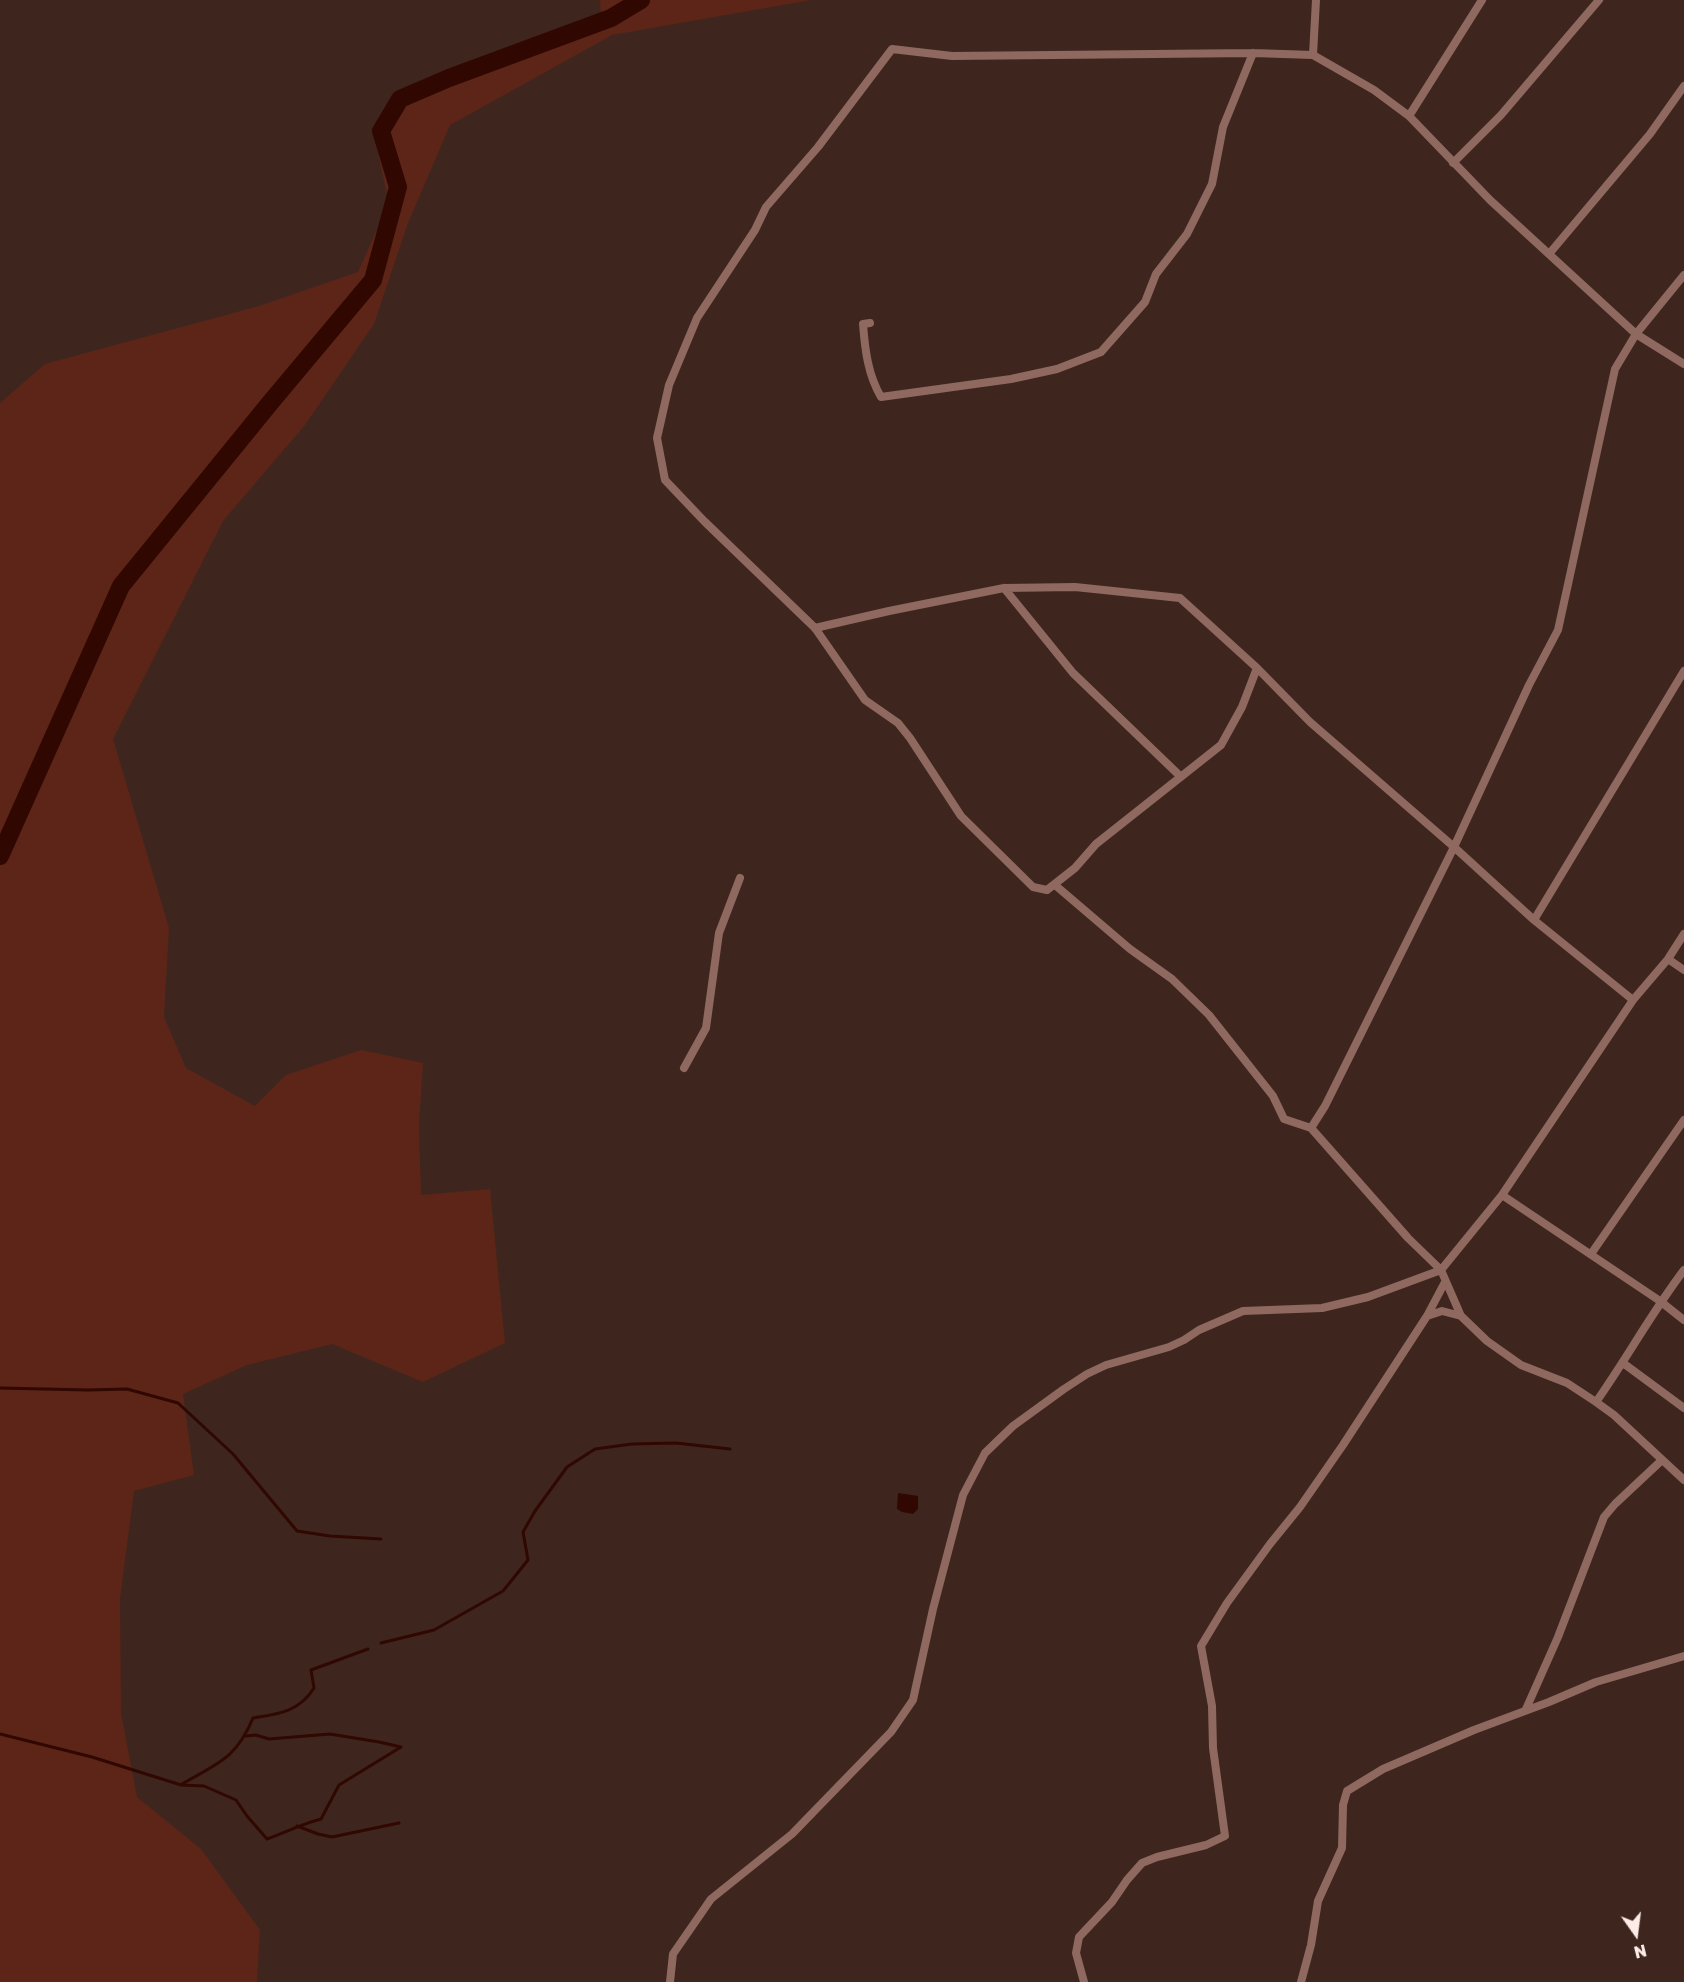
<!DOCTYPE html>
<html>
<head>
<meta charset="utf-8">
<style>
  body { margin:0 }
  #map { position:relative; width:1684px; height:1982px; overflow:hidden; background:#3e261f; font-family:"Golos Text",sans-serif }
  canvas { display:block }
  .north { position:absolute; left:1606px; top:1904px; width:60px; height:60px; -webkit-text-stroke:4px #3e261f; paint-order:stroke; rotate:166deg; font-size:16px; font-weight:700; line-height:24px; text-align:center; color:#fcebe7 }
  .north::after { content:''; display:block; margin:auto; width:21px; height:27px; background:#fcebe7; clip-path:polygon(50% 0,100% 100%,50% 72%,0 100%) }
</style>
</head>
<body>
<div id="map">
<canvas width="1684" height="1982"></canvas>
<div class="north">N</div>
</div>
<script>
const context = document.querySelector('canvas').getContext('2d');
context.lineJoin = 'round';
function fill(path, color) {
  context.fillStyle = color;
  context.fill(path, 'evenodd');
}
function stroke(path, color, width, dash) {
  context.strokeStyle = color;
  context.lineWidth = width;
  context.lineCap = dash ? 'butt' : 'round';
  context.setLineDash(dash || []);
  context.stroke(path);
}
const green = new Path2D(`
  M600,0h211l-199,35 -162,90 -42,98 -34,101 -69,101 -82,96 -110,218 56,189 -5,89 22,51 69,38 31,-31 75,-25 62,13 -4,63 2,69 69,-6 15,154 -82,39 -91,-38 -85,21 -64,29 11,81 -60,16 -14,108 1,114 16,84 64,52 59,81 -3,52h-257v-1579l45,-39 214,-58 99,-34 31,-69 -16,-73 22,-31 63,-30 143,-53z`);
const water = new Path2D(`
  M898,1493l20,3v13l-5,5 -11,-2 -5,-3z`);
const stream = new Path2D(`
  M0,1388l88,2 39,-1 51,14 55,51 64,77 33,5 51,3
  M381,1643l53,-13 69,-39 25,-31 -5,-28 12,-21 32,-44 28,-18 37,-5 44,-1 54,6
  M0,1734l92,23 89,28 23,1 32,14 11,16 20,23c19,-7 35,-15 54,-20l18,-34 62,-38 -22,-5 -49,-8 -61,5 -13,-4 -10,1
  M182,1784c36,-21 54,-25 71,-66 25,-4 46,-6 61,-30l-3,-18 57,-21
  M297,1826l21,8 14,3 67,-14`);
const river = new Path2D(`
  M0,856l121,-270 149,-183 103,-123 25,-93 -17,-56 19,-32 49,-21 162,-60 30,-18`);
const street = new Path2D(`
  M1313,55l3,-55
  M1409,116l73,-116
  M1453,163l48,-48 98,-115
  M1549,254l101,-120 34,-48
  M870,323l-7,1c2,26 5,51 18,73l130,-18 46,-10 44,-17 44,-50 11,-28 31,-40 25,-50 11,-57 30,-74
  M1004,588l69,85 107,103
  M815,628l74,-17 115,-23 71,-1 105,11 77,70
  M1055,885l75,64 42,30 37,36 64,81 11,23 27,9 97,110 33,32 20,46 26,25 34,24 46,18 29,19 18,13 70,65
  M1534,920l150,-249
  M1668,959l16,11
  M1633,1000l-99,-80 -80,-73 -144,-125 -53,-54 -15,39 -21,38 -125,99 -21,24 -28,22 -14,-3 -72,-71 -51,-78 -12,-15 -33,-23 -50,-72 -111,-107 -39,-41 -8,-42 12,-53 28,-67 58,-88 11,-23 52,-60 74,-98 60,7 301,-3 60,2 61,35 35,26 81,84 146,134 48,30
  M684,1068l22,-40 13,-95 21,-55
  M1311,1128l14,-22 129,-259 75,-162 29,-55 57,-261 21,-35 48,-59
  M1502,1195l158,106 24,19
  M1591,1254l93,-134
  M1427,1316l18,-34
  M1623,1363l61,45
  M1596,1402c31,-44 56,-90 88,-132
  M1526,1709l32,-72 46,-120 11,-13 47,-44
  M670,1982l3,-28 38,-55 81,-65 99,-102 22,-32 20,-91 30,-114 22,-42 28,-27 51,-37 23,-15 19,-9 63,-18 15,-7 15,-10 44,-19 79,-3 46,-11 73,-27 61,-75 131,-195 35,-41 16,-25
  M1084,1982l-8,-29 3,-16 33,-35 15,-22 15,-17 15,-6 49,-12 19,-9 -12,-88 -1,-42 -11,-60 26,-43 43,-59 30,-37 43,-62 84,-129 15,-5 19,5
  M1301,1982l10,-37 7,-44 24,-53 1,-43 4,-14 36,-22 91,-39 75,-28 47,-20 88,-26`);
fill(green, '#5c2517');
fill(water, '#300801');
stroke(stream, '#300801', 3);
stroke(river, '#300801', 18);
stroke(street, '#8f695f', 8);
</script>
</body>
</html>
